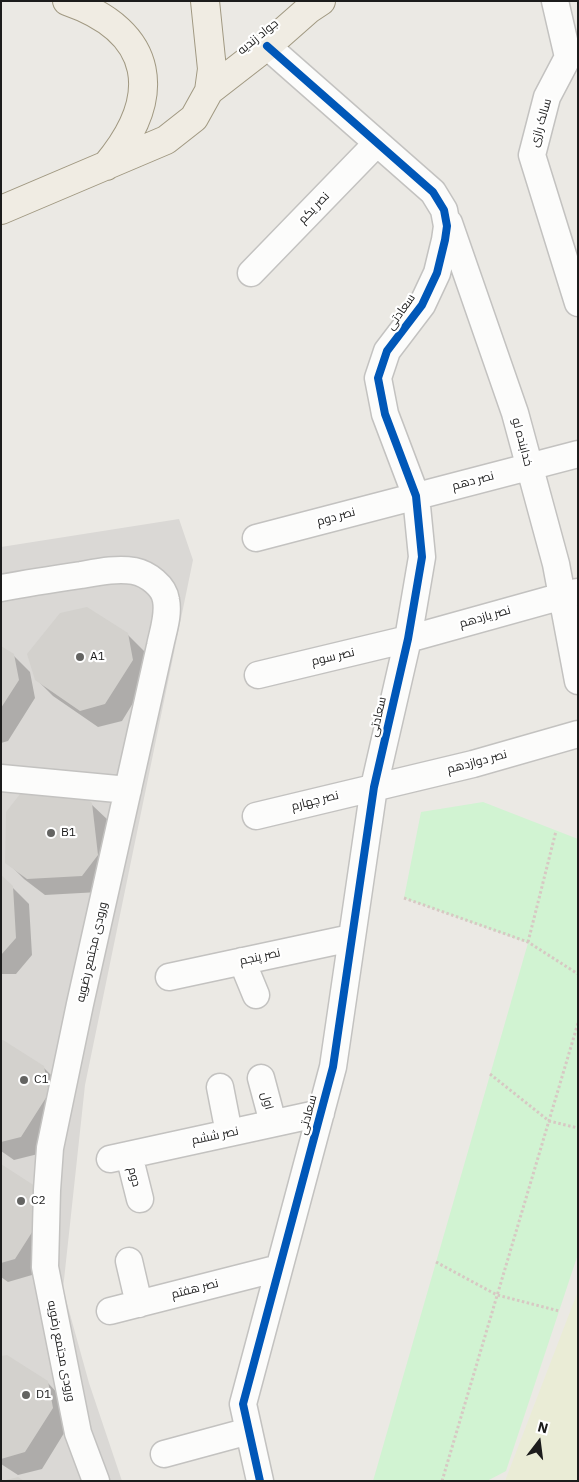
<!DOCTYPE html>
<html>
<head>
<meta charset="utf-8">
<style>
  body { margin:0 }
  #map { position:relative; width:579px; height:1482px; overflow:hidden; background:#ebe9e4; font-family:"IBM Plex Sans",sans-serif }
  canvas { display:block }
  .frame { position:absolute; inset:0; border:2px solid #1c1c1c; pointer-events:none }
  .north { position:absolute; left:514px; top:1417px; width:50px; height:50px; -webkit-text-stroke:4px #fff; paint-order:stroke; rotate:15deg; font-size:14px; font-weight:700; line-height:20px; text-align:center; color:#1c1c1c }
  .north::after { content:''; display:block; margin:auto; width:18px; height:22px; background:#1c1c1c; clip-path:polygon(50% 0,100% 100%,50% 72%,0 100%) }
</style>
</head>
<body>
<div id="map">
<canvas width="579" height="1482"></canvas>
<div class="frame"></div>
<div class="north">N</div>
</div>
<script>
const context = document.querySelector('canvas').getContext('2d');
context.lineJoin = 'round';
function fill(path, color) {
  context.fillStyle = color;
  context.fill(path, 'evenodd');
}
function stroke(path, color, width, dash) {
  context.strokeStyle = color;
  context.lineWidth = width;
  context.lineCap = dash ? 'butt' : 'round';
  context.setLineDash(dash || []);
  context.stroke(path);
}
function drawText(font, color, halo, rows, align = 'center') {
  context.font = font + ' "IBM Plex Sans",Cairo,sans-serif';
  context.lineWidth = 4.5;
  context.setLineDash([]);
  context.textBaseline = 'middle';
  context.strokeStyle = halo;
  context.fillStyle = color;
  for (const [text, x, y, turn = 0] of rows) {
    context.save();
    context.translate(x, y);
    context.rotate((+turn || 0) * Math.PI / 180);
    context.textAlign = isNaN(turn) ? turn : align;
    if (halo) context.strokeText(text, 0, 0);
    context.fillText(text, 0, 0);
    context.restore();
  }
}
const residential = new Path2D(`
  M179,519l14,41 -108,525 -22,204 26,94 33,98h-121v-934z`);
const farmland = new Path2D(`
  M578,1291v190h-73z`);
const park = new Path2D(`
  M483,802l95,37v415l-72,217 -19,10h-114l155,-538 -124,-45 17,-86z`);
const shadow = new Path2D(`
  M127,634l17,17 5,26 -27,44 -24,6 -45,-31 -17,-17z
  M1,647l12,8 17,17 5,26 -27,43 -7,2z
  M91,804l18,17 -10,71 -54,3 -21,-16 -17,-17z
  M1,876l28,28 3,51 -16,19h-15z
  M1,1042l42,25 17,17 -22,70 -24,6 -13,-9z
  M1,1166l53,40 5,26 -27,43 -24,7 -7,-5z
  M1,1358l46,24 17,18 5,25 -27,44 -24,6 -17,-11z`);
const building = new Path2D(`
  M87,607l41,26 5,27 -28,44 -25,7 -45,-31 -8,-26 33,-41z
  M1,646l13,8 5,26 -18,28z
  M72,785l20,18 6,52 -16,21 -55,3 -22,-16 1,-51 18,-23z
  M1,875l12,11 3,52 -15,17z
  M1,1040h2l41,26 5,27 -28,44 -20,5z
  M1,1164l37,24 5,27 -28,44 -14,4z
  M7,1355l41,26 5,27 -28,44 -24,7v-103z
  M18,1477l6,4h-17l-1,-1z`);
const path = new Path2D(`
  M404,898l124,44 50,32
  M528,942l28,-111
  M490,1074l59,47 29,7
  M436,1262l61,33 62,16
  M442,1481l136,-458`);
const minor = new Path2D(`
  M555,1l13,56 -21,40 -15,58 46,148
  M449,223l66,190 41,151 22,117
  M251,273l126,-130
  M256,538l322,-84
  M1,588c27,-5 53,-9 80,-13 17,-3 36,-7 53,-4 14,3 30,15 32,29 3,15 -3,31 -6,46l-80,358 -30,144 -3,42 -2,77 33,166 18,48
  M258,675l150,-36 169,-47
  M1,778l127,12
  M256,816l217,-52 105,-30
  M242,961l14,34
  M169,977l182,-39
  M261,1078l12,45
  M220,1087l9,46
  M129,1155l11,44
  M110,1159l211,-46
  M129,1261l10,43
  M110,1311l169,-43
  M164,1454l85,-23
  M260,1481l-17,-77 90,-337 41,-280 34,-148 14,-82 -6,-61 -31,-82 -7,-36 9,-27 35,-46 15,-32 8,-33 2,-14 -3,-16 -11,-18 -166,-146`);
const major = new Path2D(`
  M67,1c89,31 97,96 39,165
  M209,91l58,-45 42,-37 12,-8
  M1,210l165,-70 28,-22 15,-27 3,-22 -7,-68`);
const cycleway = new Path2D(`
  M260,1481l-17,-77 90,-337 41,-280 34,-148 14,-82 -6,-61 -31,-82 -7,-36 9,-27 35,-46 15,-32 8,-33 2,-14 -3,-16 -11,-18 -166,-146`);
const markers = [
  [80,657,5,"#646462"],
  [51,833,5,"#646462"],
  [24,1080,5,"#646462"],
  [21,1201,5,"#646462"],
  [26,1395,5,"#646462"]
];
const streetNames = [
  ["جواد زندیه",258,37,-39],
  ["سالک رازی",541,123,-74],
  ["نصر یکم",314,208,-46],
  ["سعادتی",401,312,-55],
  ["خدابنده لو",522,442,75],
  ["نصر دهم",473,481,-15],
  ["نصر دوم",336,517,-15],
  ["نصر یازدهم",485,617,-16],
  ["نصر سوم",333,657,-13],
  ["سعادتی",378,717,-77],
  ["نصر دوازدهم",477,762,-15],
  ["نصر چهارم",315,801,-14],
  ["ورودی مجتمع رضویه",92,952,-77],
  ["نصر پنجم",260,957,-12],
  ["اول",267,1101,75],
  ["سعادتی",308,1115,-75],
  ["نصر ششم",215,1136,-12],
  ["دوم",134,1177,76],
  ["نصر هفتم",195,1289,-14],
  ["ورودی مجتمع رضویه",61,1351,79]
];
const poiNames = [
  ["A1",90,657],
  ["B1",61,833],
  ["C1",34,1080],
  ["C2",31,1201],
  ["D1",36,1395]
];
fill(residential, '#dad8d5');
fill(farmland, '#eaecd6');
fill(park, '#d1f3d2');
fill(shadow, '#0003');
fill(building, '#d3d1cd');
stroke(minor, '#c3c2c0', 29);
stroke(major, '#a09881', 30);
stroke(path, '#d7c8c3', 3, [2.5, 2.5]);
stroke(minor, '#fcfcfb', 26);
stroke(major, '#f0ece3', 28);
stroke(cycleway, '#0057b8', 8);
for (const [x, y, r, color] of markers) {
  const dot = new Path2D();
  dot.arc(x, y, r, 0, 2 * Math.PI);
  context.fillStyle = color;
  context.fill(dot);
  stroke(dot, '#fff', 2);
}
drawText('12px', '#1c1c1c', '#fff', streetNames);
drawText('12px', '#1c1c1c', '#fff', poiNames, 'left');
</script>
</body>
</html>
